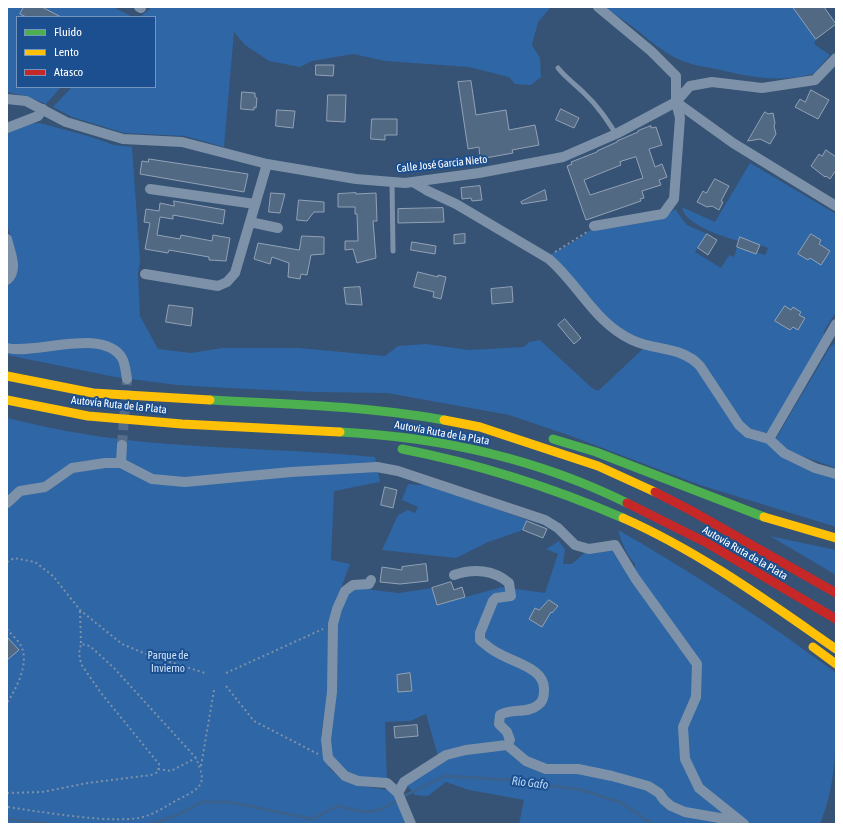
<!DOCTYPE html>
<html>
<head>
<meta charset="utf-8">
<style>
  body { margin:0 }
  #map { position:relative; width:843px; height:831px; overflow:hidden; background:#365274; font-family:"Asap Condensed",sans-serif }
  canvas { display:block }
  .frame { position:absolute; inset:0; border:8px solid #fff; pointer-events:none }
  .legend { position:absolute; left:16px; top:16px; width:140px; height:72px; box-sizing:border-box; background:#1b4f8f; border:1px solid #7695bc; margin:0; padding:5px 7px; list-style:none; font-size:12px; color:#fff }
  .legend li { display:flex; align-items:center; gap:8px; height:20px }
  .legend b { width:20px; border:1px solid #7695bc }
</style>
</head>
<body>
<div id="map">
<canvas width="843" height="831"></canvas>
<div class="frame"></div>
<ul class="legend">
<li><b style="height:5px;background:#4caf50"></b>Fluido</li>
<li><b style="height:5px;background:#ffc107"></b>Lento</li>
<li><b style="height:5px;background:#c62828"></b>Atasco</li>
</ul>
</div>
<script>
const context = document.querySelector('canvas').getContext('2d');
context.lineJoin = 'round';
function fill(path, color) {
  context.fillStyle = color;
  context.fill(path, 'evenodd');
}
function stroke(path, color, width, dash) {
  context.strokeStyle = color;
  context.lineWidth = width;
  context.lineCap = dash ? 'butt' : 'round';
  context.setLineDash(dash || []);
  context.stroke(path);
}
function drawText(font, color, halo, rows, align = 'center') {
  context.font = font + ' "Asap Condensed",sans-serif';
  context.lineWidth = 4;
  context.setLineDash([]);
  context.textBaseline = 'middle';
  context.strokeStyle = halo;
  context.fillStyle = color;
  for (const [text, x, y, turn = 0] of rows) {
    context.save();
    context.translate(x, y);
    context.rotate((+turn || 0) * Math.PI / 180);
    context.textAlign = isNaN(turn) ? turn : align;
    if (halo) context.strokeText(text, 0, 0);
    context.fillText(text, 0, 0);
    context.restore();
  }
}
const green = new Path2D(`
  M7,7h106l20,10h-116v70h44l-15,17 -21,-8 -18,-4z
  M152,7h399l-13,15 -6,23 8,13 1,19 -10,8 -16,-1 -6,-7 -40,-10 -84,-6 -32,-7 -41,7 -12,6 -31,-6 -24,-16 -11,-13 -10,115 -39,-11 -61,-3 -52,-16 -19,-10 19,-20h83v-70h-15z
  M595,7h198l23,32 -2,5 16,11 -13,15 1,2c-33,12 -69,5 -102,-3 -16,-3 -30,-5 -44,-13 -26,-15 -47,-42 -77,-49z
  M40,123l48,13 26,9 18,2 8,114 -2,13 2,42 18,33 33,4 31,-5h77l86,8 13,-10 28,-2 43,6 55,-3 5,-5 11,-2 52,48 6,3 49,-46 45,13 47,67 45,28 52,21v53l-136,-42 -129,-49 -62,-21 -122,-22 -74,-1 -86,-4 -50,-3 -62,-8 -108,-22v-95l11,1 -11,-36v-92l22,-9z
  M750,163l86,51v98l-12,19v9l-53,90 -6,3 -20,-6 -52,-73c-21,-11 -46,-10 -67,-21 -25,-13 -58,-55 -78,-77l32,-18 10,-8 3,1 73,-15 9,-7 12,16 20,9 -12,18 26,16 8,-13 5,2 3,-10 28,8 3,-7 -27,-10 -2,3c-15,-4 -55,-16 -57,-34l33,15z
  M836,342v126l-48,-17 -13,-11 55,-93z
  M7,418c49,12 99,21 150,25 72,6 146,7 218,14l5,25 -46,9 -3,69 19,4 -19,51 -4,82 -6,38v13l9,21 14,12 16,5 29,4 5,3 15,31h-402z
  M408,484l11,1 7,-1 101,36 -4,10 -35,12 -32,16 -74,-8 16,-35 10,-5 7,3 3,-6 -16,-7z
  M618,530c76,43 148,91 218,143 0,51 4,102 -16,151h-301l5,-24 -55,-10 -23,-8 -18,14 -13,-1 -11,-13 35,-22 -13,-46 -16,7 -25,1 2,61 -29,-2 -21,-12 -11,-29 7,-116 20,-39 20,5 26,3 33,-5 5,17 65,-18 43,6 13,-39 -12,-5 13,-8 6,9 -2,14h9l17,-15 26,-4 20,32v-13c-9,-10 -13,-21 -17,-34z
  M770,536l66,14v25z`);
const stream = new Path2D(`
  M404,796l41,-20 66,4 71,10 40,13 30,21
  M7,819l45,5
  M151,824l24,-8 27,-14h27l83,17 26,-13c25,7 37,10 59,-6`);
const building = new Path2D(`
  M24,7h18l19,10h-35l-6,-3z
  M793,7h31l12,17 -20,15z
  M316,65h18l-1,11 -17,-1z
  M471,81l5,34 30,-5 3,20 26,-5 4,20 -27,5 1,3 -33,6 -1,-12 -11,2 -10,-67z
  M811,90l18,10 -11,19 -23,-12 5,-8 5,3z
  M242,92l13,1v4l2,1 -1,10 -2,-1v3l-13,-1z
  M328,95h18l-1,27 -18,-1z
  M561,109l18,9 -5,10 -18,-8z
  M277,110l18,1 -2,17 -17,-2z
  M765,112l3,2 5,-1 2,10 -1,3 2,8 -6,10 -10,-5 -12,2z
  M372,119h25v16h-12v5l-14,-1z
  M651,126v2l5,-1 6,18 -13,4 6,18 7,-3 5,13 -8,3 2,5 -19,6 2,7 -4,1 1,2 -55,19 -19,-54 5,-2 -1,-2 26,-10v-1l20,-9v-1l21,-9v-1zM636,157l7,21 -53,17 -6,-15 37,-15 -1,-3z
  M826,150l10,7v13l-6,9 -4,-3 -1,1 -14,-11 8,-12 3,2z
  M149,159l99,15 -4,18 -104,-18 2,-13 6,1z
  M715,179l14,7 -8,15 2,1 -4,8 -7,-4 -5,1 -10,-5 6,-11 3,2z
  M480,186l2,14 -10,1 -1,-3 -9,1 -1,-11z
  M545,190l2,10 -25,4 -1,-2z
  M271,193l14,1 -5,19 -11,-1z
  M356,193v1l20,-1 1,28h-4l3,37 -19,5 -4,-14 -8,1v-9h13l-1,-27h-2v-7h-17v-13z
  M299,200l25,2v10h-10l-7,9 -10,-1z
  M174,201l51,9 -2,14 -50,-9v4l-13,-2 -3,18 23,4 1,-4 31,6 1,-6 17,3 -4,23 -17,-1v-3l-40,-7 -1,3 -23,-4 5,-26 -6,-1 2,-13 13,2 1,-8 14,3z
  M443,208l1,14 -46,1v-14z
  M465,234v9l-11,1v-9z
  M707,234l10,6 -9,15 -10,-7z
  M811,234l10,6 -2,4 11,7 -9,14 -11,-7 -2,2 -10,-6z
  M302,236l22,1v17l-13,1 -4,20 -6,-1 -1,5 -12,-2 1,-14 -17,-6 -2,7 -16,-5 4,-16 41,7z
  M740,237l20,8 -4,9 -19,-7z
  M412,242l24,4 -1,8 -24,-4z
  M418,272l20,5v-2l8,2 -5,22 -8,-2 1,-5 -20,-5z
  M360,287l2,18 -16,-1 -2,-16z
  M512,287l1,15 -21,2 -1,-15z
  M169,305l24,3 -2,18 -25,-4z
  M785,306l6,4 2,-3 8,5 -2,3 6,3 -7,12 -5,-3 -3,3 -15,-9z
  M565,319l16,19 -7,6 -16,-19z
  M385,487l12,3 -4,18 -12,-3z
  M527,521l20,8 -4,9 -20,-8z
  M426,564l2,17 -28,3 -20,-2 2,-15 20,3v-3z
  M451,582l3,8 8,-3 3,10 -28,8 -5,-17z
  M549,600l9,6 -6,7 -1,-1 -9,15 -13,-8 6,-11 4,2z
  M7,637l12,13 -12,10z
  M410,673l2,18 -14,1 -1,-17z
  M417,725l1,11 -23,2 -1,-11z`);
const streetTunnel = new Path2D(`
  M122,445l5,-66`);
const path = new Path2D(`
  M555,252l32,-20
  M7,562l7,-4 21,4 18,14 27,34 42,34 29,12 54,17
  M80,611l1,33
  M7,629c4,5 11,11 14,17 9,17 -5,43 -14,57
  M226,673l97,-44
  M226,686l28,35 64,33
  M201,766l13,-76
  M158,769l13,2 25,-13
  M7,793l35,-1 46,-9 63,-8 7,-3 1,-8 -58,-71 -20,-29 -2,-11 2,-9 9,2 24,22 82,90c11,26 7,29 -17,41 -11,6 -21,13 -33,17 -26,10 -108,-5 -139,-9`);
const lane = new Path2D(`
  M558,68c8,10 18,17 27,26 13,12 22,26 31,40
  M392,182l1,69`);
const street = new Path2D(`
  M139,7l2,1
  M836,58l-21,22 -53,8 -50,-6 -22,4 -14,16 57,41 103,63
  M7,99l19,2 40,21 57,17 59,3 85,22 89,15 49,4 74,-10 84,-16 53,-23 60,-32v-26l-25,-25 -53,-44
  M7,128l31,-12 5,-7
  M413,182l15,9 28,13 93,55c30,26 46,64 83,81 23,11 50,6 68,26l39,59 9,8 21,6 15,14 31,15 21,6
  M150,189l105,15
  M250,222l28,6
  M594,226l69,-12 11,-15 6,-81 -4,-16
  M7,239c3,13 12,31 0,41
  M145,274l73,12 9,-4 8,-9 32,-109
  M7,348c29,7 96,-21 115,10 3,5 4,15 5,21
  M769,439l67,-115
  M121,463l1,-18
  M7,503l13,-12 25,-4 27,-19 33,-5h16l31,16 33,3 106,-10 86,-5 21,4 147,49 13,8 17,17 14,4 26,-4 20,33 62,86 -1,33 -13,30 2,32 14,29 45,36
  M371,580l-2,4 -16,1 -8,6 -8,18 -4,15 -1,68 -6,48 2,18 17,18 13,5 29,2 11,10 13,31
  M507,745l19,16 20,8h32l34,7 36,10 11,7 5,7 7,6 14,6 52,9
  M398,793l6,-11 42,-27 20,-5 41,-5 3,-5 -3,-8 -8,-8 1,-9c11,-7 28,-1 38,-10 5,-3 6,-8 6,-14 2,-23 -30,-28 -46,-38 -7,-3 -12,-8 -18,-13v-7l13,-32 3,-3 15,-2 -2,-13c-15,-13 -35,-15 -55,-8`);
const fast = new Path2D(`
  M210,400c78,4 157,6 234,20
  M340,432c98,5 198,27 287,71
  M553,439l43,13 168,65
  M402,449c77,15 149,38 221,69`);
const slow = new Path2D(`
  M7,376l86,17 117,7
  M7,400l81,16 94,8 158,8
  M444,420l36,7 118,39 57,26
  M764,517l72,21
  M623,518c77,34 144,83 213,131
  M813,647l23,17`);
const jam = new Path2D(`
  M655,492l35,18 146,83
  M627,503l80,40 129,76`);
const streetNames = [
  ["Calle José García Nieto",442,164,-6],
  ["Autovía Ruta de la Plata",119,405,6],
  ["Autovía Ruta de la Plata",442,433,10],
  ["Autovía Ruta de la Plata",745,553,30]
];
const parkNames = [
  ["Parque de",168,656],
  ["Invierno",168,669]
];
const waterNames = [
  ["Río Gafo",530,783,7]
];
fill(green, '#2f66a5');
stroke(stream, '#3b618d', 3);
fill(building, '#526984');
stroke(building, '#92a2b6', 1);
stroke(streetTunnel, '#546c89', 10, [10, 5]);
stroke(path, '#7d92a8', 2, [2, 3]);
stroke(lane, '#7d92a8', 5);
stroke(street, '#7d92a8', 10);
stroke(fast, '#4caf50', 9);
stroke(slow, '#ffc107', 9);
stroke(jam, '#c62828', 9);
drawText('11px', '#fff', '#1b4f8f', streetNames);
drawText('11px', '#cfe3fa', '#1b4f8f', parkNames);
drawText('italic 12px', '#b5d3f5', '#1b4f8f', waterNames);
</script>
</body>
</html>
